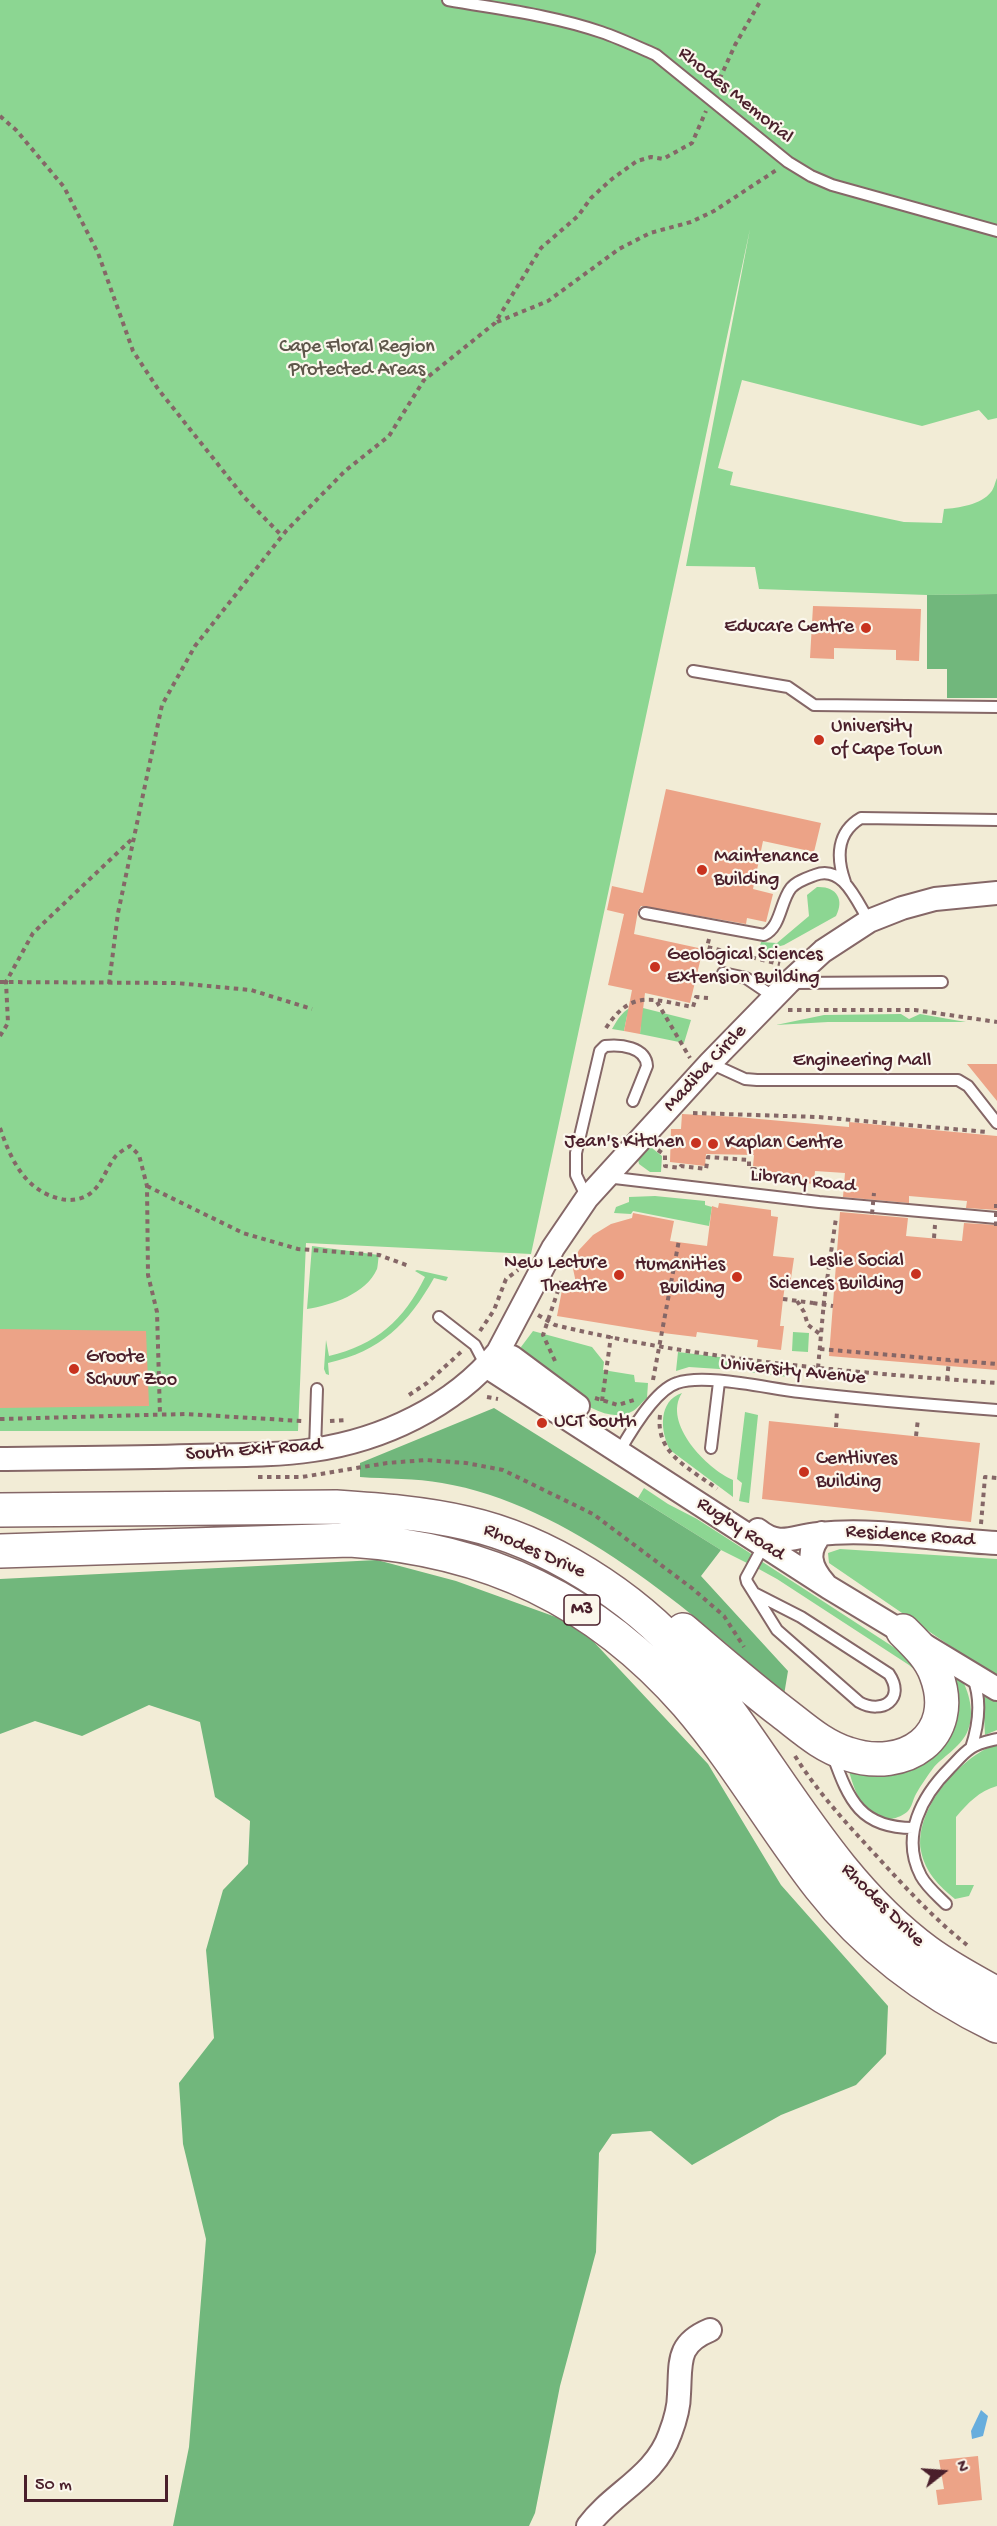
<!DOCTYPE html>
<html>
<head>
<meta charset="utf-8">
<style>
  body { margin:0 }
  #map { position:relative; width:997px; height:2526px; overflow:hidden; background:#f2ecd6; font-family:"Gochi Hand",sans-serif }
  canvas { display:block }
  .north { position:absolute; left:913px; top:2442px; width:60px; height:60px; -webkit-text-stroke:4px #fbf7ec; paint-order:stroke; rotate:73deg; font-size:16px; font-weight:700; line-height:24px; text-align:center; color:#4a1f2b }
  .north::after { content:''; display:block; margin:auto; width:21px; height:27px; background:#4a1f2b; clip-path:polygon(50% 0,100% 100%,50% 72%,0 100%) }
  .scale { position:absolute; left:24px; top:2475px; width:144px; height:27px; box-sizing:border-box; border:3px solid #4a1f2b; border-top:0; padding-left:8px; font-size:18px; line-height:21px; white-space:nowrap; color:#4a1f2b; -webkit-text-stroke:4px #fbf7ec; paint-order:stroke }
</style>
</head>
<body>
<div id="map">
<canvas width="997" height="2526"></canvas>
<div class="north">N</div>
<div class="scale">50 m</div>
</div>
<script>
const context = document.querySelector('canvas').getContext('2d');
context.lineJoin = 'round';
function fill(path, color) {
  context.fillStyle = color;
  context.fill(path, 'evenodd');
}
function stroke(path, color, width, dash) {
  context.strokeStyle = color;
  context.lineWidth = width;
  context.lineCap = dash ? 'butt' : 'round';
  context.setLineDash(dash || []);
  context.stroke(path);
}
function drawText(font, color, halo, rows, align = 'center') {
  context.font = font + ' "Gochi Hand",sans-serif';
  context.lineWidth = 4.5;
  context.setLineDash([]);
  context.textBaseline = 'middle';
  context.strokeStyle = halo;
  context.fillStyle = color;
  for (const [text, x, y, turn = 0] of rows) {
    context.save();
    context.translate(x, y);
    context.rotate((+turn || 0) * Math.PI / 180);
    context.textAlign = isNaN(turn) ? turn : align;
    if (halo) context.strokeText(text, 0, 0);
    context.fillText(text, 0, 0);
    context.restore();
  }
}
const green = new Path2D(`
  M0,0h997v418l-9,2 -9,-10 -57,16 -180,-46 -24,88 15,4 -3,13 174,37 38,1 2,-14c14,-1 37,-4 47,-17 3,-3 4,-10 6,-14v116l-70,1 -168,-6 -4,-22 -69,-1 64,-337 -219,1025 -225,-11 -8,188h-298z
  M817,887c19,-1 28,12 19,29l-52,29 -14,4 -12,7 3,-14 16,1 32,-27 -2,-21z
  M635,1006l56,14 -7,23 -44,-9 1,-15 -14,-3 -3,15 -12,-2c6,-10 11,-20 23,-23z
  M901,1014l8,5 11,-5 46,8h-138l-52,3 48,-10z
  M648,1145l14,11 -1,16h-11l-11,-8 -1,-5z
  M655,1196l50,5v4l7,2 -3,19 -76,-15 -2,3 -17,-1 2,-6 13,-5v-5z
  M312,1246l67,9c-1,4 -1,11 -2,14 -11,25 -45,36 -70,40z
  M417,1270l31,7 -2,4 -12,-3c-26,46 -53,73 -106,85l1,12 -3,-1 -2,-5 2,-29 3,16c47,-11 75,-36 96,-79l-10,-6z
  M533,1331l59,16 12,15 -1,8 31,5 1,7 13,1 -1,15c-5,4 -9,10 -14,13 -34,20 -88,-38 -111,-58l-1,-6z
  M793,1332l16,1 -1,19 -16,-1z
  M678,1352l57,7 -1,11 -45,-3 -13,4z
  M749,1361l41,5 -2,11 -39,-5z
  M682,1393c-20,30 25,76 51,87v17l-63,-47c-10,-19 -12,-49 12,-57z
  M745,1412l13,3 -9,88 -10,-2 3,-18 -5,-4z
  M644,1488l24,16 29,15 56,36 -6,8 -26,-13 -83,-52z
  M840,1549l157,10v119l-168,-115 -1,-10z
  M761,1561l157,102 4,13 -13,-11 -132,-86 -20,-11z
  M945,1671l15,5c9,15 15,37 8,54 -6,16 -23,25 -34,37 -6,8 -13,18 -18,27 -3,5 -4,13 -8,17 -4,4 -11,7 -17,8 -27,6 -37,-31 -43,-51l53,-4z
  M981,1687l16,9v34l-12,5 -2,-39z
  M997,1744v42c-18,5 -29,17 -41,31v68h18l-5,11 -14,3c-16,-13 -30,-27 -34,-48 -7,-42 39,-94 76,-107z`);
const forest = new Path2D(`
  M997,594v104h-50v-29h-20v-74z
  M494,1408l227,142 -20,26 87,95 -4,24c-90,-83 -218,-192 -342,-212 -26,-5 -55,-4 -82,-6v-14z
  M377,1560l79,21 122,44 130,139 73,121 107,121 -2,48 -30,31 -75,30 -89,50 -41,-34 -39,3 -13,19 -3,99 -36,134 -25,127 -6,13h-356l16,-79 17,-208 -23,-95 -4,-61 35,-45 -8,-88 17,-60 25,-26 2,-43 -35,-24 -15,-75 -51,-17 -67,31 -47,-15 -35,13v-155z`);
const water = new Path2D(`
  M981,2410l7,6 -5,20 -11,3 -1,-8z`);
const building = new Path2D(`
  M813,606l108,3 -2,52 -23,-1v-10l-62,-2v11l-24,-1z
  M666,789l155,34 -7,29 -51,-11 -10,48 20,5 -7,28 -19,-4 -1,6 -105,-18 -3,5 -4,23 69,15 -13,54 -45,-10 -5,41 -16,-3 8,-41 -24,-5 16,-71 -17,-4 5,-24 31,7z
  M967,1064h30v37z
  M682,1114l55,3 112,10v-5l148,14v74l-31,-2 1,-7 -58,-5v7l-66,-6 2,-24 -30,-2 -1,13 -54,-6 1,-11 -8,-1 1,-11 -48,-1 -1,12 -35,-4 1,-33h10z
  M719,1203l52,7v6l7,1 -5,39 21,2 -4,27h-5l-2,14 -3,27h4l-3,24 -24,-3 1,-7 -61,-8 -1,5 -41,-5 -98,-16 5,-26 16,2 -6,-28 7,-14 14,-15 18,-11 21,-6 1,-5 41,8 -4,20 37,5 5,-40 6,2z
  M840,1212l68,6 -2,18 56,5 2,-18 33,2v145l-168,-14z
  M0,1329l146,2 3,75 -149,2z
  M769,1421l211,22 -9,79 -209,-23z
  M978,2456l4,44 -44,5 -2,-15 8,-1 -5,-29z`);
const path = new Path2D(`
  M716,87l19,-42 26,-45
  M0,116l16,14 48,57 34,66 35,98 25,38 86,108 38,39
  M497,322l51,-21 71,-52 31,-16 41,-11 23,-11 64,-42
  M709,939l-2,8 73,17
  M0,982l176,1 75,7 61,19
  M109,984l9,-71 44,-208 33,-59 91,-115 59,-60 44,-35 35,-56 71,-57 46,-75 37,-32 13,-18 21,-19 25,-18 14,-4 12,2 29,-16 14,-32
  M657,1002l33,56
  M788,1010h127l82,12
  M606,1028c26,-40 47,-28 87,-21l3,-10 12,1
  M0,1036l8,-13 -2,-41 27,-49 100,-95
  M693,1113l125,4 169,15
  M0,1128c11,32 25,63 61,71 8,2 19,1 27,-4 14,-9 17,-25 27,-38 3,-4 10,-8 15,-11l9,9 8,31 1,89 9,37 3,103
  M658,1150l7,5v11l15,2 1,-2 25,3 2,-12 41,3v9h6l1,12
  M147,1186l96,47 55,16 81,6 30,11
  M934,1238l1,-13
  M783,1299l30,4
  M797,1301l7,11 4,13 12,9
  M538,1315l17,10c145,35 294,47 442,58
  M480,1331l14,-21 12,-31 12,-9
  M820,1349l177,15
  M555,1361l-12,-26 19,-56
  M818,1368l6,-67 12,-83
  M653,1380l26,-140
  M947,1380l2,-20
  M409,1395l18,-12 34,-31
  M487,1397l11,2
  M595,1398l23,7 16,-5
  M602,1401l9,-65
  M660,1415c-5,39 30,53 57,74
  M0,1419l185,-5 117,7
  M330,1421l17,-1
  M836,1427l1,-16
  M916,1436l2,-17
  M258,1477h44l85,-14 39,-3 40,3 37,7 90,44 100,75 31,27 20,31
  M981,1524l4,-47 12,1
  M795,1756c22,35 50,66 78,96 30,33 59,65 94,93`);
const lane = new Path2D(`
  M448,0c50,9 104,15 153,32 18,6 37,15 55,23l132,107 23,14 21,9 165,46
  M693,671l95,16 26,18 183,2
  M845,882c-9,-25 -8,-50 16,-64l136,2
  M645,913l119,22c17,-8 16,-33 27,-47 6,-7 16,-10 24,-13 28,-11 42,27 54,46
  M723,973l23,5 28,19
  M791,983l151,-1
  M710,1063l35,16 12,1h201l10,6 29,37
  M606,1177l213,25 178,16
  M587,1198l-11,-23v-22l24,-102 5,-5c15,-2 41,1 42,20l-14,35
  M439,1317l36,28 11,21
  M711,1448l8,-66
  M315,1450l2,-61
  M619,1452c12,-21 36,-62 58,-69 28,-10 93,6 123,9 66,8 131,13 197,18
  M754,1593l47,24 88,57c17,25 -7,41 -30,28l-82,-72 -30,-48 -1,-4 19,-35
  M971,1748c8,-24 11,-47 2,-70
  M833,1756c16,45 28,72 80,72
  M946,1904c-9,-9 -19,-17 -25,-28 -21,-40 1,-80 29,-108 7,-7 13,-15 21,-20 7,-5 18,-7 26,-9`);
const street = new Path2D(`
  M498,1352l14,5 66,49
  M486,1366l342,221 169,102
  M0,1459c64,-1 127,-1 191,-3 41,-1 82,0 122,-6 69,-10 140,-43 185,-98l55,-104 34,-50 123,-135 78,-80 35,-32 46,-30 33,-13 33,-9 62,-6
  M758,1530c22,18 35,6 60,4 60,-6 119,6 179,9
  M822,1533c-16,18 -13,33 3,51
  M588,2526c25,-34 67,-49 82,-92 5,-13 9,-26 9,-40 2,-32 -3,-50 31,-64`);
const highway = new Path2D(`
  M0,1510l336,-3c44,3 87,6 130,16 81,18 167,73 221,135 82,95 137,218 240,294 22,16 46,29 70,42
  M0,1551l350,-11c137,9 246,60 337,164 49,57 87,124 133,183 47,60 109,106 177,139
  M683,1630c33,28 65,56 99,82 21,16 40,34 66,42 56,19 112,-17 88,-80 -6,-17 -20,-30 -33,-43`);
const pathBridge = new Path2D(`
  M872,1214l2,-21
  M996,1226v-22
  M813,1303l20,3`);
const markers = [
  [866,628,6,"#c8321e"],
  [819,740,6,"#c8321e"],
  [702,870,6,"#c8321e"],
  [655,967,6,"#c8321e"],
  [696,1143,6,"#c8321e"],
  [713,1144,6,"#c8321e"],
  [916,1274,6,"#c8321e"],
  [619,1275,6,"#c8321e"],
  [737,1277,6,"#c8321e"],
  [74,1369,6,"#c8321e"],
  [542,1423,6,"#c8321e"],
  [804,1472,6,"#c8321e"]
];
const shields = [
  [582,1610,36]
];
const shieldNames = [
  ["M3",582,1610]
];
const streetNames = [
  ["Rhodes Memorial",735,96,39],
  ["Engineering Mall",862,1062],
  ["Madiba Circle",706,1069,-47],
  ["Library Road",803,1182,6],
  ["University Avenue",793,1372,6],
  ["South Exit Road",254,1451,-4],
  ["Rugby Road",740,1530,33],
  ["Residence Road",910,1537,4],
  ["Rhodes Drive",534,1552,24],
  ["Rhodes Drive",882,1906,45]
];
const parkNames = [
  ["Cape Floral Region",357,348],
  ["Protected Areas",357,371]
];
const poiNames = [
  ["Educare Centre",854,628,"right"],
  ["University",831,728],
  ["of Cape Town",831,751],
  ["Maintenance",714,858],
  ["Building",714,881],
  ["Geological Sciences",667,956],
  ["Extension Building",667,979],
  ["Jean's Kitchen",684,1143,"right"],
  ["Kaplan Centre",725,1144],
  ["Leslie Social",904,1262,"right"],
  ["Sciences Building",904,1285,"right"],
  ["New Lecture",607,1264,"right"],
  ["Theatre",607,1287,"right"],
  ["Humanities",725,1266,"right"],
  ["Building",725,1289,"right"],
  ["Groote",86,1358],
  ["Schuur Zoo",86,1381],
  ["UCT South",554,1423],
  ["Centlivres",816,1460],
  ["Building",816,1483]
];
fill(green, '#8cd692');
fill(forest, '#71b77c');
fill(water, '#67addd');
fill(building, '#eca387');
stroke(lane, '#856767', 14);
stroke(street, '#856767', 26);
stroke(highway, '#856767', 36);
stroke(path, '#856767', 4, [4.5, 4.5]);
stroke(lane, '#fff', 10);
stroke(street, '#fff', 22);
stroke(highway, '#fff', 33);
stroke(pathBridge, '#856767', 4, [4.5, 4.5]);
for (const [x, y, r, color] of markers) {
  const dot = new Path2D();
  dot.arc(x, y, r, 0, 2 * Math.PI);
  context.fillStyle = color;
  context.fill(dot);
  stroke(dot, '#fbf7ec', 2);
}
for (const [x, y, w] of shields) {
  const box = new Path2D();
  box.roundRect(x - w / 2, y - 15, w, 30, 4.5);
  context.fillStyle = '#fbf7ec';
  context.fill(box);
  stroke(box, '#4a1f2b', 1.5);
}
drawText('bold 18px', '#4a1f2b', null, shieldNames);
drawText('20px', '#4a1f2b', '#fbf7ec', streetNames);
drawText('20px', '#5e564a', '#fbf7ec', parkNames);
drawText('20px', '#4a1f2b', '#fbf7ec', poiNames, 'left');
</script>
</body>
</html>
